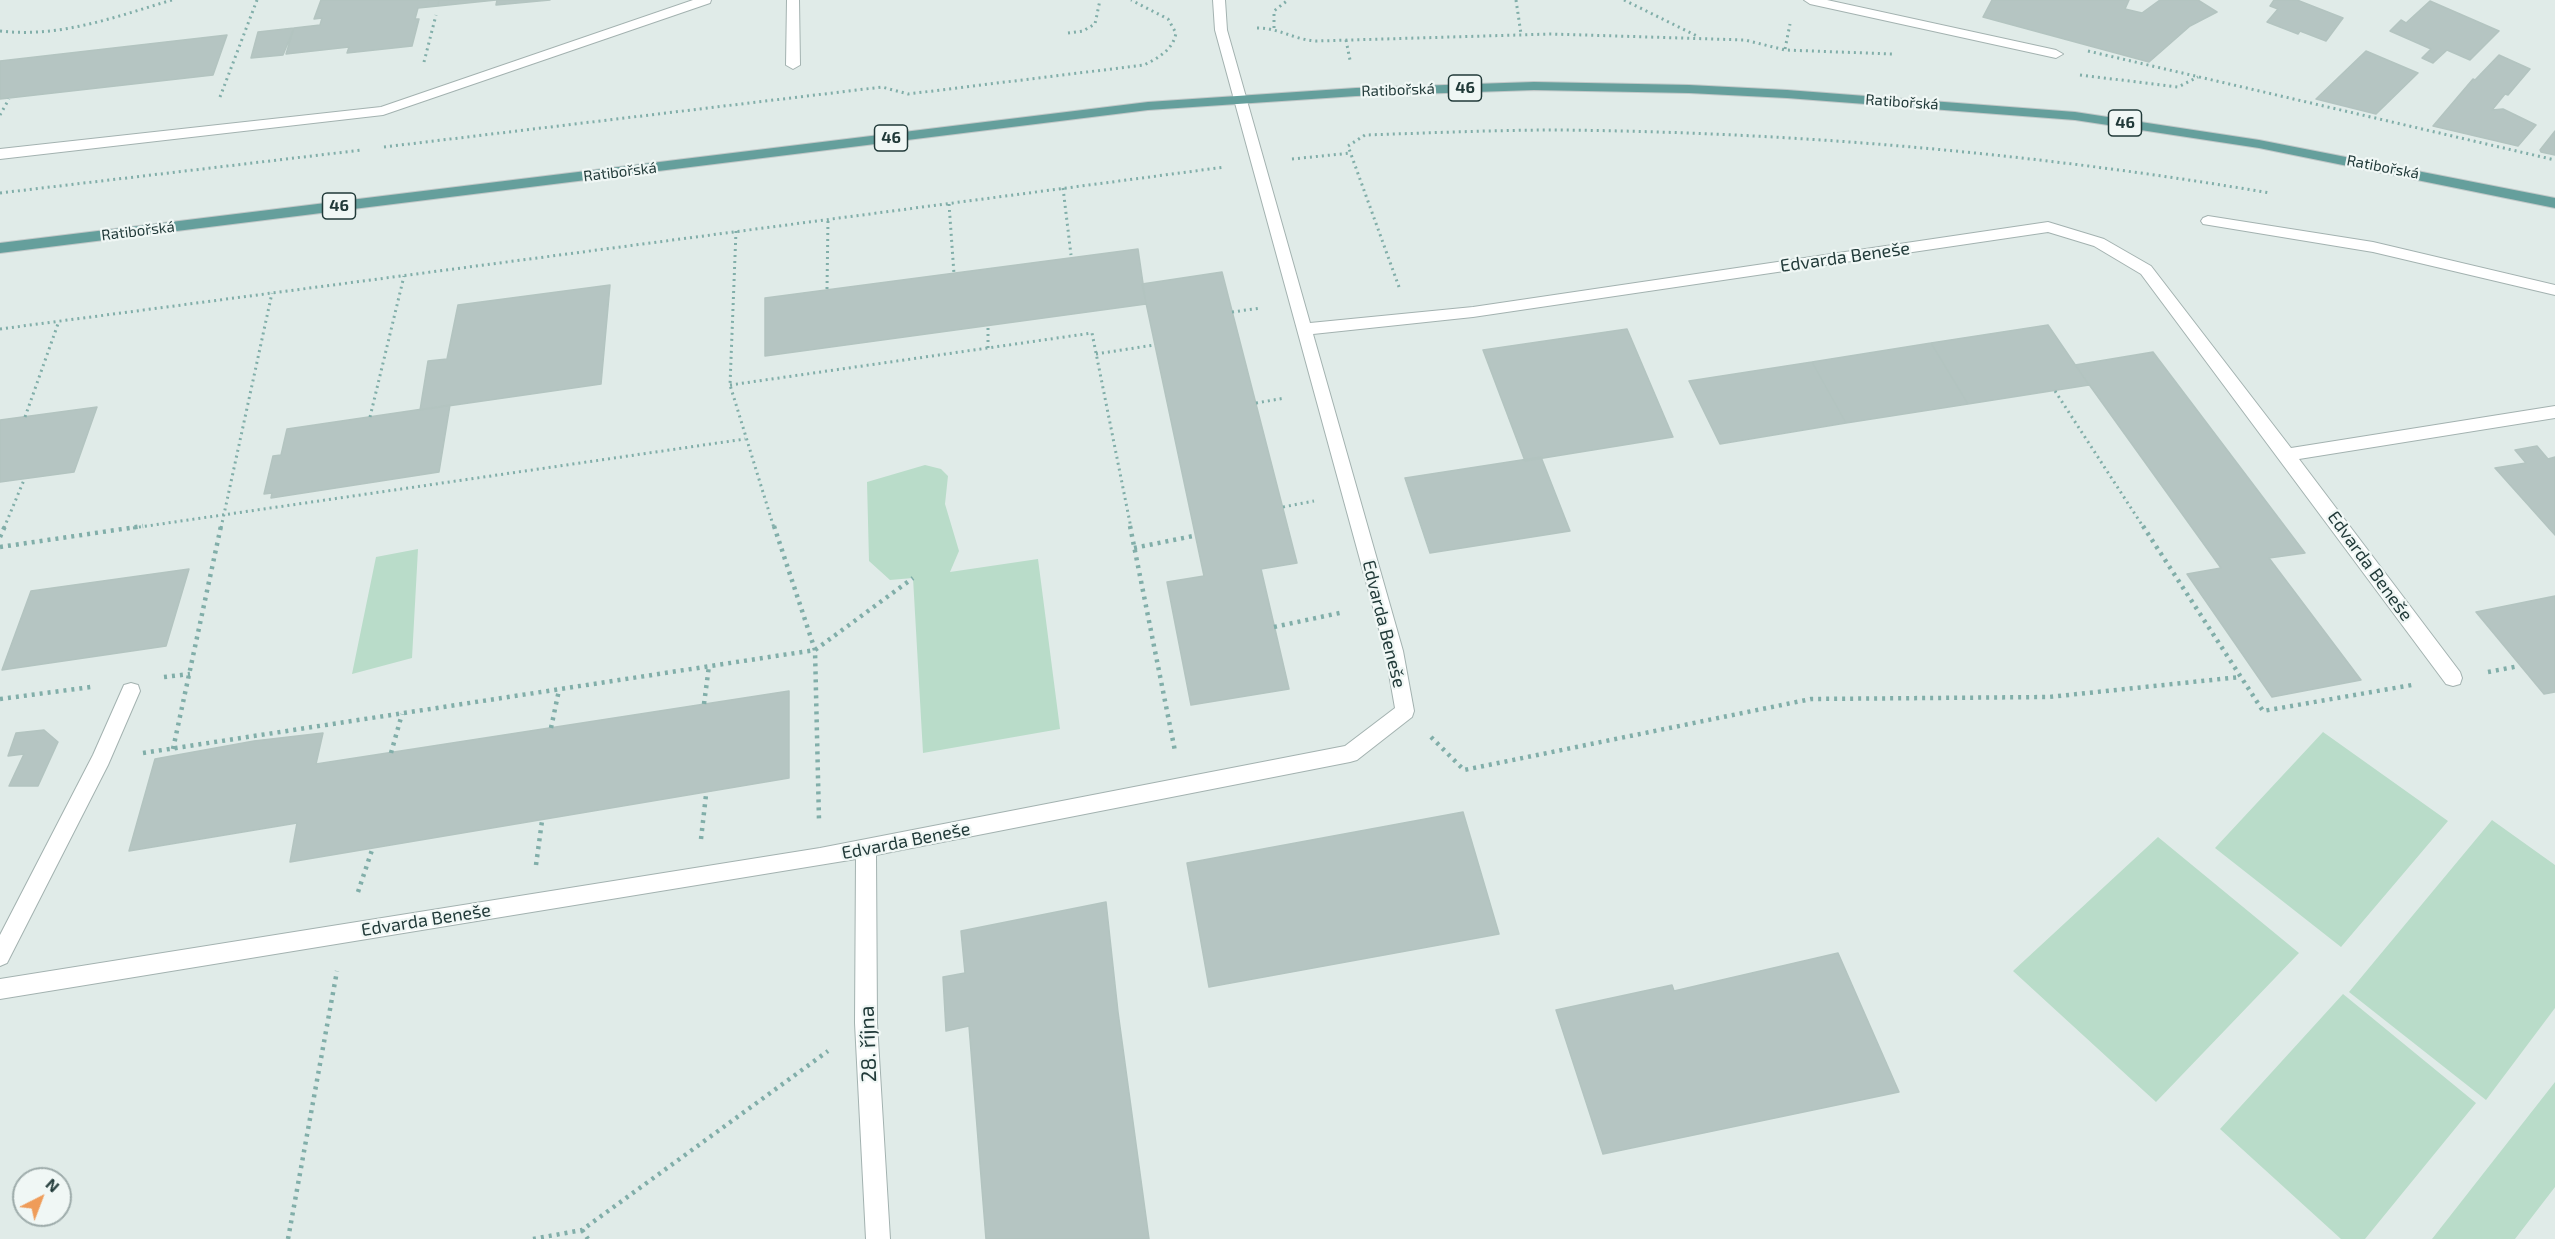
<!DOCTYPE html>
<html>
<head>
<meta charset="utf-8">
<style>
  body { margin:0 }
  #map { position:relative; width:2555px; height:1239px; overflow:hidden; background:#e0ebe8; font-family:"Exo 2",sans-serif }
  canvas { display:block }
  .north { position:absolute; left:12px; top:1167px; width:60px; height:60px; box-sizing:border-box; background:#f0f7f5; border:2px solid #9dabaa; border-radius:50%; rotate:42deg; font-size:16px; font-weight:700; line-height:24px; text-align:center; color:#213a39 }
  .north::after { content:''; display:block; margin:auto; width:21px; height:27px; background:#ef9c59; clip-path:polygon(50% 0,100% 100%,50% 72%,0 100%) }
</style>
</head>
<body>
<div id="map">
<canvas width="2555" height="1239"></canvas>
<div class="north">N</div>
</div>
<script>
const context = document.querySelector('canvas').getContext('2d');
context.lineJoin = 'round';
function fill(path, color) {
  context.fillStyle = color;
  context.fill(path, 'evenodd');
}
function stroke(path, color, width, dash) {
  context.strokeStyle = color;
  context.lineWidth = width;
  context.lineCap = dash ? 'butt' : 'round';
  context.setLineDash(dash || []);
  context.stroke(path);
}
function drawText(font, color, halo, rows, align = 'center') {
  context.font = font + ' "Exo 2",sans-serif';
  context.lineWidth = 4.5;
  context.setLineDash([]);
  context.textBaseline = 'middle';
  context.strokeStyle = halo;
  context.fillStyle = color;
  for (const [text, x, y, turn = 0] of rows) {
    context.save();
    context.translate(x, y);
    context.rotate((+turn || 0) * Math.PI / 180);
    context.textAlign = isNaN(turn) ? turn : align;
    if (halo) context.strokeText(text, 0, 0);
    context.fillText(text, 0, 0);
    context.restore();
  }
}
const green = new Path2D(`
  M925,465l16,4 7,7 -3,28 14,47 -9,21 88,-13 22,170 -137,24 -10,-175 -23,2 -21,-19 -2,-79z
  M418,549l-6,109 -60,16 24,-117z
  M2323,732l125,89 -107,126 -126,-99z
  M2492,820l63,45v143l-69,92 -137,-108z
  M2158,837l141,116 -143,149 -143,-131z
  M2343,994l133,109 -111,136h-24l-121,-110z
  M2555,1082v105l-40,52h-83z`);
const building = new Path2D(`
  M321,0h118l-1,6 -20,2 -3,11h4l-7,27 -65,7 2,-6 -63,7 8,-26 26,-3 2,-7 -8,1z
  M439,0h57l-58,6z
  M497,0h53l-54,5z
  M1992,0h137l-4,9 17,4 18,-13h38l19,12 -27,14 -41,36 -166,-45z
  M2274,0h23l46,18 -17,23 -26,-10 -2,3 -31,-12 11,-13 -8,-3z
  M2430,1l69,30 -29,29 -23,-10 -14,13 -11,-5 9,-9 -41,-18 11,-11 5,3z
  M294,28l-11,27 -32,3 7,-26z
  M227,35l-14,40 -213,24v-38z
  M2366,51l52,22 -42,41 -60,-15z
  M2499,55l31,14 -22,26 -3,-1 -13,16 11,-1 33,16 -18,21 -85,-20 40,-47 2,1z
  M2555,131v24l-14,-3 -1,-2z
  M1138,249l8,55 -381,52v-58z
  M1222,272l75,291 -36,6 28,120 -98,16 -24,-123 37,-6 -62,-292z
  M610,285l-9,99 -181,26 8,-49 19,-2 11,-54z
  M2048,325l41,60 -121,19 -37,-61z
  M1627,329l46,108 -148,24 -42,-111z
  M1931,343l37,61 -122,19 -34,-61z
  M2153,352l152,201 -36,5 92,122 -89,17 -85,-123 34,-6 -146,-203z
  M1812,362l34,61 -126,21 -31,-63z
  M450,405l-11,67 -168,26 1,-5 -8,1 9,-38 8,-1 6,-26z
  M97,407l-23,65 -74,10v-62z
  M2537,446l11,13 7,-2v78l-60,-67 31,-5 -11,-13z
  M1541,457l29,74 -140,22 -25,-75z
  M189,569l-23,77 -164,24 29,-79z
  M2555,596v96l-11,2 -68,-82z
  M789,691v87l-499,84 7,-39 -168,28 26,-92 99,-18 69,-8 -7,31z
  M44,730l14,12 -20,44h-29l15,-32 -16,2 8,-23z
  M1463,812l36,122 -290,53 -22,-124z
  M1106,902l12,110 31,227h-163l-17,-213 -23,5 -3,-54 22,-4 -4,-42z
  M1838,953l61,139 -296,62 -47,-144 116,-25 2,6z`);
const pathFar1 = new Path2D(`
  M1516,0l5,34
  M1624,0l75,37
  M1257,28c23,0 37,12 60,13l234,-7 194,6 40,10 108,4
  M1274,28v-17l14,-11
  M0,31c60,7 115,-14 172,-31
  M1068,33l15,-2 12,-7 5,-24
  M1346,40l4,20
  M1785,49l5,-25
  M2088,51l467,109
  M424,62l12,-47
  M2080,75l98,12 20,-10
  M220,97l37,-97
  M0,115l9,-16
  M384,147l498,-60 26,7 236,-29c14,-7 29,-15 32,-32l-8,-14 -37,-19
  M1292,159l59,-6
  M1063,188l8,67
  M0,193l362,-43
  M949,204l5,70
  M736,231l-6,154 44,143
  M1399,287l-51,-141 17,-11c64,-2 128,-5 192,-5 239,2 477,23 713,63
  M827,289l1,-70
  M1232,312l29,-4
  M988,328v20
  M0,329l1225,-162
  M1096,354l58,-9
  M730,385l362,-52 39,195
  M2055,391l89,137
  M1256,403l29,-5
  M25,417l34,-96
  M370,417l34,-141
  M1283,507l31,-6
  M4,528l20,-48
  M133,528l612,-89
  M221,528l51,-235`);
const path = new Path2D(`
  M774,526l41,124 4,170
  M1130,526l45,225
  M2143,526l120,185 149,-26
  M0,537l5,-11
  M0,547l143,-21
  M1134,548l59,-12
  M1274,627l70,-15
  M2488,672l31,-6
  M164,677l26,-3
  M0,699l91,-12
  M704,704l5,-38
  M551,728l8,-38
  M1431,737l33,33 347,-71 238,-2 191,-20
  M173,749l48,-223
  M143,753l672,-103 98,-72
  M391,753l11,-39
  M701,839l5,-44
  M536,865l6,-44
  M358,892l14,-42
  M582,1230l6,9
  M288,1239l49,-268
  M533,1239l49,-9 246,-179`);
const minor = new Path2D(`
  M693,0h18l-1,3 -327,112 -383,44v-10l381,-42z
  M787,0h12l1,65 -7,4 -7,-4z
  M1213,0h12l2,30 83,293 163,-16 575,-85 56,17 47,27 140,182 264,-42v12l-256,41 161,213 2,6 -2,6 -7,2 -7,-2 -305,-410 -47,-28 -46,-14 -575,85 -160,17 90,317 11,60 -2,6 -55,43 -7,2 -474,93 1,168 13,216h-24l-11,-216 1,-164 -856,140v-20l820,-131 525,-102 50,-38 -10,-57 -170,-621z
  M1804,0h23l229,50 7,4 -7,4 -246,-54z
  M2208,216l165,26 182,43v10l-182,-43 -170,-28 -2,-3 2,-3z
  M131,683l7,2 2,6 -32,74 -101,198 -7,3v-31l93,-180 31,-70z`);
const major = new Path2D(`
  M1534,82l155,3 98,5 288,22 184,28 296,58v10l-296,-60 -184,-28 -288,-22 -98,-5 -155,-3 -178,6 -208,14 -1148,143v-10l1148,-141 208,-14z`);
const farStreetnames = [
  ["Ratibořská",1398,90,-2],
  ["Ratibořská",1902,102,4],
  ["Ratibořská",2383,167,11],
  ["Ratibořská",620,172,-7],
  ["Ratibořská",138,231,-7]
];
const shields = [
  [1465,88,33],
  [2125,123,33],
  [891,138,33],
  [339,206,33]
];
const shieldNames = [
  ["46",1465,88],
  ["46",2125,123],
  ["46",891,138],
  ["46",339,206]
];
const streetNames = [
  ["Edvarda Beneše",1845,257,-8],
  ["Edvarda Beneše",2370,566,54],
  ["Edvarda Beneše",1384,624,76],
  ["Edvarda Beneše",906,841,-11],
  ["Edvarda Beneše",426,920,-9]
];
const nearStreetnames = [
  ["28. října",868,1044,-92]
];
fill(green, '#b9dcc9');
fill(building, '#b5c5c2');
stroke(building, '#b3c4c0', 1.5);
stroke(minor, '#a3b2b0', 2);
stroke(major, '#c1c8c8', 2);
stroke(pathFar1, '#81aea9', 3, [2, 4]);
stroke(path, '#81aea9', 4.5, [3, 5]);
fill(minor, '#fff');
fill(major, '#659f9c');
drawText('15px', '#213a39', '#f0f7f5', farStreetnames);
for (const [x, y, w] of shields) {
  const box = new Path2D();
  box.roundRect(x - w / 2, y - 13, w, 26, 4.5);
  context.fillStyle = '#f0f7f5';
  context.fill(box);
  stroke(box, '#213a39', 1.5);
}
drawText('bold 16px', '#213a39', null, shieldNames);
drawText('18px', '#213a39', '#f0f7f5', streetNames);
drawText('21px', '#213a39', '#f0f7f5', nearStreetnames);
</script>
</body>
</html>
